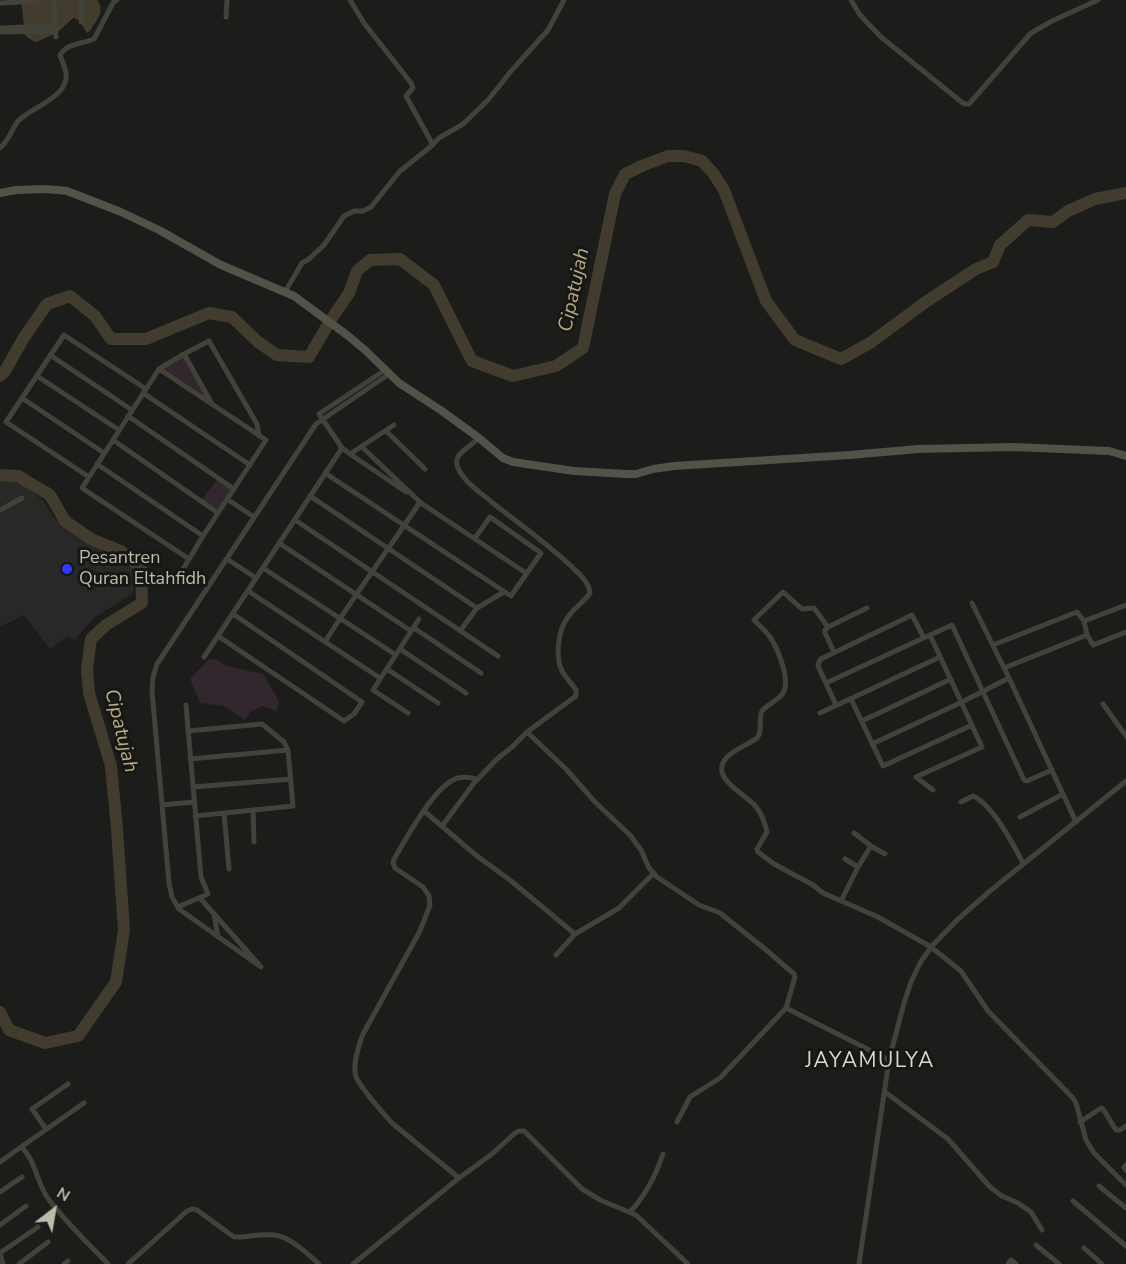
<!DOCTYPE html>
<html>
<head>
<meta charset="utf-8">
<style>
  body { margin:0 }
  #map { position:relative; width:1126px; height:1264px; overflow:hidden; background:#1c1c1a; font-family:"Nunito Sans",sans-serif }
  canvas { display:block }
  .north { position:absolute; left:24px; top:1180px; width:60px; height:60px; -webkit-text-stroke:4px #171715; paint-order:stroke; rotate:31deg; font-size:16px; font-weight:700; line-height:24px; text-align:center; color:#bdbcab }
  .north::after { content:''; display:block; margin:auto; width:21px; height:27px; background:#bdbcab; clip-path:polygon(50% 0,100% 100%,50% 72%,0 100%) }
</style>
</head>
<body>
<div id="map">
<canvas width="1126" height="1264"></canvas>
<div class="north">N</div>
</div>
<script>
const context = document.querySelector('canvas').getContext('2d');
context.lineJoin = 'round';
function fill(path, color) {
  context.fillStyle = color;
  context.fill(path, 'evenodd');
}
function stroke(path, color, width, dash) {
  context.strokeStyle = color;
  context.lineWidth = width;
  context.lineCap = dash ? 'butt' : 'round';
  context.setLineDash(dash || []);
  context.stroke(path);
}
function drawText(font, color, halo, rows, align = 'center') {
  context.font = font + ' "Nunito Sans",sans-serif';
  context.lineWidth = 6;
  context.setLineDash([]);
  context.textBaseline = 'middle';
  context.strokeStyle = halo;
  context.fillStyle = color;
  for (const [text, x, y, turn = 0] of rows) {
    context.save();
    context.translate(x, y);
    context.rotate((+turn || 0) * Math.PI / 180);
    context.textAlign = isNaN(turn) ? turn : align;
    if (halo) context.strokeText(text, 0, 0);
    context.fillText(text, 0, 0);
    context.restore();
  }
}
const built = new Path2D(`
  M10,479l17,7 16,15 12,18 38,27 32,7 7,8 6,15 -6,18 -37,23 -21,23 -6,-4 -18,13 -26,-34 -24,12v-147z`);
const green = new Path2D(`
  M184,356l24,45 -47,-31z
  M217,480l15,9 -15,22 -16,-11z
  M209,659l9,1 5,5 40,9 16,27 -2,10 -15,-5 -12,6 -5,8 -21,-14 -24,-3 -10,-24z`);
const water = new Path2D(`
  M21,0h76c9,11 -1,21 -7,31l-3,2 -8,-13 -6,-2 -16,15 -21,9 -8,-4 -3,-3z`);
const river = new Path2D(`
  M0,376l5,-5 18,-32 24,-35 23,-8 25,20 16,23h35l63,-26 23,4 26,25 19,13 32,2 21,-36 19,-28 8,-22 13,-11 30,-1 34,26 38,76 41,15 43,-10 27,-18 32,-154 10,-20 19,-9 24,-9h16l18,5 11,12 11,17 42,111 29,39 46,19 29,-16 57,-42 49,-32 17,-7 7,-17 28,-25 25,2 15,-11 27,-12 31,-6
  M0,475l18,1 32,19 15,26 26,18 30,12 20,17 1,35 -36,22 -15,14 -4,30 2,24 22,73 6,63 7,101 -8,52 -38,54 -33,7 -36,-13 -9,-18`);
const street = new Path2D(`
  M54,0l2,37
  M81,0v22
  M350,0l14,23 47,60 2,5 -7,8 27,49
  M851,0l9,15 21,22 83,67h5l62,-71 21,-12 46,-21
  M0,3l39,-2
  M226,17l1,-17
  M0,28l55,-2
  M0,32l55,-1
  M0,148c10,-9 11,-18 18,-27 13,-14 51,-23 48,-48 -1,-6 -4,-12 -6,-18 7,-12 22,-11 34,-16l19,-36 4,-3
  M285,292l17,-29 7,-4 15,-14 20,-29 10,-5h9l8,-4 29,-36 29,-23 10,-10 24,-14 25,-24 24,-30 36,-40 16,-30
  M184,354l27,48
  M50,355l82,55
  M159,369l107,71 -63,96 -23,38
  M385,370l-66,44 23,34 8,6 44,-29
  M37,376l82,54
  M143,393l107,72
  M22,398l82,55
  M128,416l106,73
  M386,431l39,38
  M113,440l105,73
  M350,454l56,38
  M97,464l106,72
  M325,473l186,123 30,-43 -51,-36 -15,21
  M89,477l-83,-55 58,-87 82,54
  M310,496l167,112
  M227,499l27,18
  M418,501l108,72
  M0,510l22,-12
  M295,520l203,136
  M279,543l132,88
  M189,559l-107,-71 77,-119 25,-15 25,-13 48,83 2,12
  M227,559l29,19
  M263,568l133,87
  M248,591l132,87
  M972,603l37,75 67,144
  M1084,621l3,14 6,10 33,-13
  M828,627l-14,-19 -12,1 -19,-17 -29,28c6,6 12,11 16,17 8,12 21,44 13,56 -5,8 -16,11 -21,18 -4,8 1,21 -5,27 -9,7 -33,15 -35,28 -4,16 26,30 34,41 6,7 9,16 11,25l-10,17 1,3 16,12 39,21 10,8 55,24 53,30 30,24 27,40 85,87 3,5 10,37 8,13 32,32
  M414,628l67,45
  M460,631l17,-23 27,-16
  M930,635l22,-10 72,155 3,1 25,-11
  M218,636l126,85 10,-7 8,-12 -129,-88
  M325,642c30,-48 64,-93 95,-140l-58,-55
  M993,645l84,-33 7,9 42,-16
  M400,649l66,44
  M834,652l-9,-19v-3l3,-3 39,-19
  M204,657l138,-209
  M1004,668l83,-33
  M387,669l51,34
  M826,683l104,-48 52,112 -66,30 17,13
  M851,699l32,67 89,-41
  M1103,704l23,32
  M836,705l-18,-39 1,-4 2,-3 91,-44 12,23
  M408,713l-35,-23 46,-71
  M820,713l120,-56
  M862,721l89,-42
  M188,731l74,-7 22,18 4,8 5,56 -98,10
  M527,732l39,37 29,33 35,33 11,15 8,18 8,9 42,28 21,8 45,36 29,25 1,3 -9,31 -66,70 -30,19 -13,25
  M872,744l90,-42 47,-24
  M190,759l98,-9
  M193,787l98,-8
  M961,802l12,-6c20,9 40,48 50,67
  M162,805l32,-3
  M253,810l1,32
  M424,811l53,45 33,24 65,54
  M224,813l5,56
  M1020,817l43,-23
  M442,826l32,-43 23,-24 15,-12 15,-15 49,-36v-6c-4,-6 -10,-12 -14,-19 -7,-15 -4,-41 6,-54 6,-9 16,-15 22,-24 -1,-11 -10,-18 -18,-26 -24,-23 -51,-42 -78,-63 -9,-8 -20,-15 -28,-24 -4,-5 -11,-13 -9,-20 1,-8 16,-16 22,-22
  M871,846l14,8
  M845,859l13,8
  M200,898l61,69 -82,-58 -7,-12 -3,-14 -17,-192 1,-14 4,-13 159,-240 73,-50
  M841,901l17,-34 13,-21 -17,-13
  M178,907l30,-13 -7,-17 -15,-172
  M214,914l4,23
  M556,955l19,-21 44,-26 35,-35
  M786,1008l103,52
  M885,1092l63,47 42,48 12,9 16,7 13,9 11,18
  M1080,1122l21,-14 2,1 13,21h4l6,-4
  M46,1129l-14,-20 36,-25
  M21,1147l63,-44
  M0,1162l21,-15c13,10 16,35 26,50 18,25 40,45 61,67
  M1126,1165l-2,2 2,3
  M459,1178l-67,-55c-9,-10 -31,-35 -36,-46 -4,-11 3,-33 7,-43l57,-103 10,-26 -1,-9 -6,-9 -28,-19 -2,-5 1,-4c12,-20 42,-76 64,-81 7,-2 13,0 19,1
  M1099,1186l27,22
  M0,1192l22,-15
  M1073,1201l53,45
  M630,1212c15,-16 26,-37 33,-58
  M0,1225l26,-19
  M1036,1245l23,19
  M1084,1248l18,16
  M0,1253l38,-26
  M0,1254l3,10
  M19,1264l29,-22
  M64,1264l4,-3
  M128,1264l59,-53 5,-2 5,1 37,27h6c11,-1 23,-3 34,-2 15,1 34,19 45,29
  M353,1264l106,-86 33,-24 23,-21 4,-2h5l58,58 18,11 36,15 52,49
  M859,1264l30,-204 15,-57 7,-21 9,-19 11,-16 26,-27 33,-29 136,-110
  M1008,1264l3,-4 5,4`);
const secondary = new Path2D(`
  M0,193l16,-3 31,-1 20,2 54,21 38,18 62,35 73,31 53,39 18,15 34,33 43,28 37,27 24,20 10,4 61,9 52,3h10l17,-5 21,-3 176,-11 68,-6 96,-2 95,4 17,5`);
const markers = [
  [67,569,6,"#2f3aff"]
];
const poiNames = [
  ["Pesantren",79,559],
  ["Quran Eltahfidh",79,580]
];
const waterNames = [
  ["Cipatujah",575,290,-78],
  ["Cipatujah",120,731,76]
];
const quarterNames = [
  ["JAYAMULYA",870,1062]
];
fill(built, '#282926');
fill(green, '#32272e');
fill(water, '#423c2e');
stroke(river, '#423c2e', 12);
stroke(street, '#41423a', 5);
stroke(secondary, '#515248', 8);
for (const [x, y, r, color] of markers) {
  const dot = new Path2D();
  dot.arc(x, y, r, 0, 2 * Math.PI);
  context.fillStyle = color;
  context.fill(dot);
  stroke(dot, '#171715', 2);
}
drawText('18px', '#bdbcab', '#171715', poiNames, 'left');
drawText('italic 20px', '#b9ab81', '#171715', waterNames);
context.letterSpacing = '1.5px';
drawText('21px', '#d8d8cd', '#171715', quarterNames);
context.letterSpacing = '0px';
</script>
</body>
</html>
